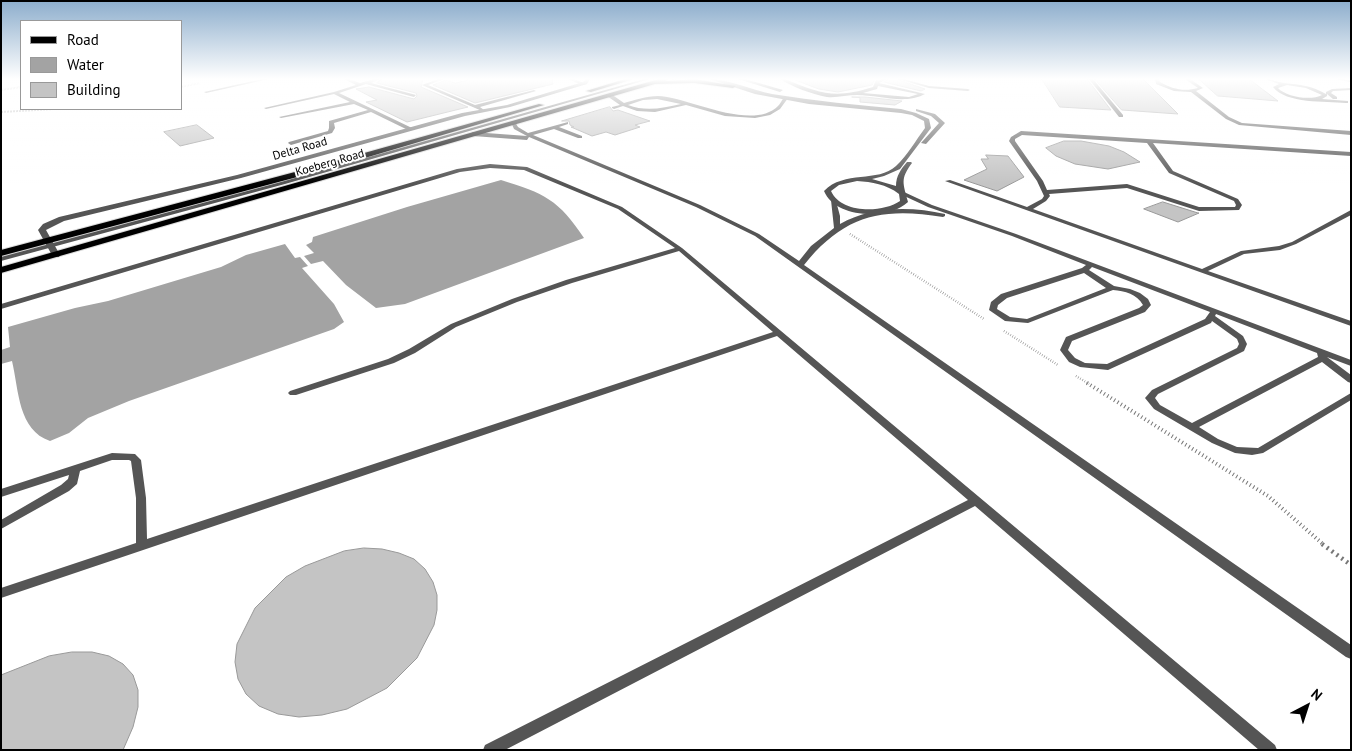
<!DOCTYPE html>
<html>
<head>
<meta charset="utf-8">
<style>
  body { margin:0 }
  #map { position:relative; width:1352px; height:751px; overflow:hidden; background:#fff; font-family:"PT Sans",sans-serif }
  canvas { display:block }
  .frame { position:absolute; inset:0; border:2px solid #000; pointer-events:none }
  .legend { position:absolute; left:20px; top:20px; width:162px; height:90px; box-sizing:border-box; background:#fff; border:1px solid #999; margin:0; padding:6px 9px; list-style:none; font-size:15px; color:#000 }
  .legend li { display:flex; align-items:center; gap:10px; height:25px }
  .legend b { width:25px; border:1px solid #999 }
  .north { position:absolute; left:1282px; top:681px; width:50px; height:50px; -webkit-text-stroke:4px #fff; paint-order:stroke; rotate:40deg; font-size:14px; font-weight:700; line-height:20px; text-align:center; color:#000 }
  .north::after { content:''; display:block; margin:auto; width:18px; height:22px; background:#000; clip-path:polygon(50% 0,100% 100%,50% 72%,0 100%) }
</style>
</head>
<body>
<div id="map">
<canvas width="1352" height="751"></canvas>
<div class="frame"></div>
<ul class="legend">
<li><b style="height:6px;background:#000"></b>Road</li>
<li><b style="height:14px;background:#a3a3a3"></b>Water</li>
<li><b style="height:14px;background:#c4c4c4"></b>Building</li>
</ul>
<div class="north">N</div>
</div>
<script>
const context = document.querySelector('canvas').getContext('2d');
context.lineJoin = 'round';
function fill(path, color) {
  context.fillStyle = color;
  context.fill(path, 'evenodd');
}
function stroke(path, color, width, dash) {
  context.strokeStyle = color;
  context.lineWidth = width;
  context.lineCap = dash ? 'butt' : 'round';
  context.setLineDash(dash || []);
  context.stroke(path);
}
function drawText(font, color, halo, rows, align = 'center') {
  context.font = font + ' "PT Sans",sans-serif';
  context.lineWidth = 4;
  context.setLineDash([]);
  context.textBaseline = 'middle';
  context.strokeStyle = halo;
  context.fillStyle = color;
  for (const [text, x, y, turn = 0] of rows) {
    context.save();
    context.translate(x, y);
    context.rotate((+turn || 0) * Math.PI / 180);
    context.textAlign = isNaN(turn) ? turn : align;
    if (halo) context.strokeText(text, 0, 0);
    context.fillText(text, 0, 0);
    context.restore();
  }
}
const water = new Path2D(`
  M501,180c43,13 58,20 83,58l-179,66 -29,4 -30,-23 -23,-24 -12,3 -7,-8 10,-3 -8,-8 6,-3 1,-5 94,-30z
  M285,244l10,14 5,-1 8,9 -6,2 32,36 10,18 -10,7 -205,72 -41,17 -19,15 -19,8c-32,-11 -31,-50 -38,-80l-11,3v-14l9,-3 -2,-20 67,-19 33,-7 113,-34 25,-12z`);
const building = new Path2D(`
  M382,79h41l-2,8 47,20 -61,15 -41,-20 11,-2 -21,-11 13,-2 45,12 3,-3 -1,-3 -39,-10z
  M472,79h80l1,5 -78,19 -42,-18 13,-5 9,3z
  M793,79h82l-3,6 -34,7 -19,-3z
  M889,79h7l29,10 -4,2 -37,-9z
  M1042,79h45l24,31 -51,-3z
  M1095,79h48l35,35 -56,-4z
  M1199,79h50l29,22 -60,-5z
  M852,97h13l37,4 -7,4 -35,-3v-4z
  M610,107l3,4 5,-1 32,11 -15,4 5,2 -25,8 -9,-3 -14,4 -21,-9h3l-4,-2 -1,-4h-7z
  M197,125l17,13 -34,8 -16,-14z
  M1064,141h17l28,5 15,6 16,10 -32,7 -33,-5 -19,-8 -10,-8z
  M986,155l22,1 16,21 -27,14 -33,-11 23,-11 -6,-10h7z
  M1163,202l35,11h1l-21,9 -34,-13z
  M364,548l18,1 17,4 15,6 11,10 8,13 4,13v15l-3,15 -17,33 -30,30 -40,21 -25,6 -23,2 -21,-3 -19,-8 -13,-12 -8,-15 -3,-17 2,-18 18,-36 31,-31 19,-11 39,-15z
  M72,652h20l17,4 14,8 10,11 5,15v17l-5,20 -10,23h-122v-75l48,-19z`);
const pathFar3 = new Path2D(`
  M181,87l19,-4
  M1,90l20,-3
  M1,112l53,-3`);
const pathFar2 = new Path2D(`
  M850,234l134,85
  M1004,331l54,34
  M1076,376l13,8`);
const pathFar1 = new Path2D(`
  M1087,383l181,113 56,49`);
const path = new Path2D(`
  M1322,544l29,21`);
const lane = new Path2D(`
  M262,79h7l-63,14 -2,-1z
  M344,79h5l11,4 14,-4h6l-9,4 45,12 -2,2 -48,-13 -27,9 73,35v2h-4l-37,-18 -37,11 1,5 -3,5 -41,12 -3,-2 1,-1 39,-11 1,-3v-7l39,-11 -14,-6 -73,14 -2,-1 71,-15 -16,-8 -68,15 -2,-1 70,-16 22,-7z
  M438,79h6l-16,6 47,20 59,-15 2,1 -56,16 4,3 -2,1 -60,-26z
  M568,79h6l12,5 -4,1z
  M644,79h6l-365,105 -284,77v-4l280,-75z
  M780,79h5c36,15 50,20 88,8l3,-7 11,-1 -8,4 46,11c-20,11 -46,1 -68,1 -10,0 -20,3 -30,2 -16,-3 -34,-10 -47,-18zM878,86l40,8 -9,3 -46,-4 14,-4z
  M898,79h6l25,7 39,3 2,1 -2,1 -39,-3z
  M1089,79h4l30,36v2h-4z
  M1155,79h4l1,3c12,7 24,10 38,6l-13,-9h5l13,9 -7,3 33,26 13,6 109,8v4l-112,-10 -13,-6 -35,-27 -17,-1 -18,-7z
  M1265,79c7,0 12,3 19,4 17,2 26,2 42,11v-2l6,-3 19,-1v2l-18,1 -2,2 6,4v2h-4l-6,-5v2l-5,3 26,2v2h-2c-20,-2 -60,1 -73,-16l6,-3zM1287,85l19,3 16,7c-11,6 -36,2 -44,-7z
  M1338,79l13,1v2l-13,-2z
  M607,94h4l13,9c11,-3 22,-7 34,-7 30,1 94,36 120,10 2,-2 4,-6 6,-9l4,1 -8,11 -10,6 -15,3 -30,-2 -39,-11 -31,7 -18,-1 -14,-5 -9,3 -2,-1v-1l8,-2 -13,-9zM657,99l24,5c-18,4 -35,8 -53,1l15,-5z
  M511,122h4l3,5 10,6 40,-11v2l-9,3 23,9v2h-4l-24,-9 -21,6 167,70 59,29 40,27 12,-15 23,-18 -3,-28 5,1 4,15v8c31,-18 71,-18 105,-10v2l-2,1c-61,-10 -99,-2 -139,48l547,380v14l-5,-2 -591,-421 -59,-29 -167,-70 -2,3 -54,-4 -3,-2 3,-2 54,4 -13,-7z
  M1021,131l330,21v4l-198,-13 20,28 65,28 4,6 -3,5 -40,1 -72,-23 -78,6 1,2 -4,5 -13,8 169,60 39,-18 38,-5 13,-4 59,-32v5l-55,29 -16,6 -36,4 -36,17 143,50v5l-406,-145 5,-1 77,27 15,-8 2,-3 -7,-15 -28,-40 2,-4zM1022,135l125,8 22,30 65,28 2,4 -1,2h-36l-72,-23 -80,6 -4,-9 -28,-40v-2z
  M490,164l37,3 95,40 60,41 593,497 2,5h-18l-284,-244 -470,244h-22l2,-5 483,-245 -191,-164 -776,262v-10l135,-45v-45l-5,-37 -2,-1h-17l-32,11 -3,13 -8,7 -68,38v-9l60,-35 7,-6 1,-4 -68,22v-8l111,-36 23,1 6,6 5,38 1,41 626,-207 -94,-81 -107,32 -55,19 -61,25 -41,26 -21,10 -98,32h-6l-2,-2 2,-2 98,-32 21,-10 42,-25 61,-25 54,-19 109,-32 -57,-39 -94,-39 -34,-2 -30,4 -459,137v-5l456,-135z
  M900,192h4l28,13 84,29 335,126v6l-24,-9 24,18v8l-3,-1 -26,-20 -123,65 19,12 19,8 21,1 93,-55v7l-88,53 -11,2 -17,-2 -23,-10 -58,-34 -9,-11 7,-8 85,-42 2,-4 -2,-5 -25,-18 -1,2 -103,47 -28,-3 -11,-5 -9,-12 6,-13 73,-29 4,-3c-6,-11 -18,-14 -30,-15l-85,33 -23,-2 -16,-11 2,-8 10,-8 81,-26 4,-3 -74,-29 -84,-29 -28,-13zM1092,267l118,45 -5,7 -98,45 -22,-1 -10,-5 -7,-8 4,-9 73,-29 6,-7 -3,-6 -8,-6 -10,-4 -16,-3 -25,-16zM1084,273l22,15 -79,31 -17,-2 -13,-8 1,-4 9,-7zM1216,314l101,39 1,4 -126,66 -32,-18 -5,-7 3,-4 86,-43 3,-7 -4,-8 -28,-20z`);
const street = new Path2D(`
  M586,79h4l-3,5 -77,23 -45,9 -224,62 -177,43 -18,9 14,25 -1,2h-6l-15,-27 5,-6 16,-7 178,-42 225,-62 45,-8 76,-23z
  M709,79c19,0 43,11 63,15 43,7 86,11 129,15l15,4 13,6 2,9 -31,41 -16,7 -12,3 24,7c0,-10 5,-17 11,-24h4l1,1c-12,16 -9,20 -4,39 -20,19 -73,16 -84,-11 20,-21 54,-8 72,-25 11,-10 20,-26 29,-38l-1,-7 -12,-6 -11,-2 -92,-9 -54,-10zM857,181c15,1 29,3 42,13l1,7c-17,12 -59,13 -69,-10l8,-6z
  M738,79h7l38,11 -3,2z
  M916,109l19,5 10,9 -19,21 -5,-1 18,-20 -8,-7 -15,-5z`);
const primary = new Path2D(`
  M625,79h9l-43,13 -5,-1z
  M659,79h9l-2,2 28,-2 42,7 -3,2 -39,-5 -39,1 -654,189v-6z
  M539,104l5,1 -213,63 -330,88v-6l324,-86z`);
const farStreetnames = [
  ["Delta Road",300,149,-16],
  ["Koeberg Road",330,163,-16]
];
fill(water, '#a3a3a3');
fill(building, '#c4c4c4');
stroke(building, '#999', 1);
stroke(primary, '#dbdbdb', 2);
stroke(pathFar3, '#777', 2, [0.5, 1]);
stroke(pathFar2, '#777', 2.5, [0.5, 2]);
stroke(pathFar1, '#777', 4, [1, 3]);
stroke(path, '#777', 4.5, [2, 4]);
fill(lane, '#555');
fill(street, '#555');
fill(primary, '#000');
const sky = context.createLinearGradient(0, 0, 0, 184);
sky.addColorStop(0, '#8cadcc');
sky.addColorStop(0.43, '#fff');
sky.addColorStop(1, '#ffffff00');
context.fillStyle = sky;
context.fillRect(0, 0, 1352, 184);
drawText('12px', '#000', '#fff', farStreetnames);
</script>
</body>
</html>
